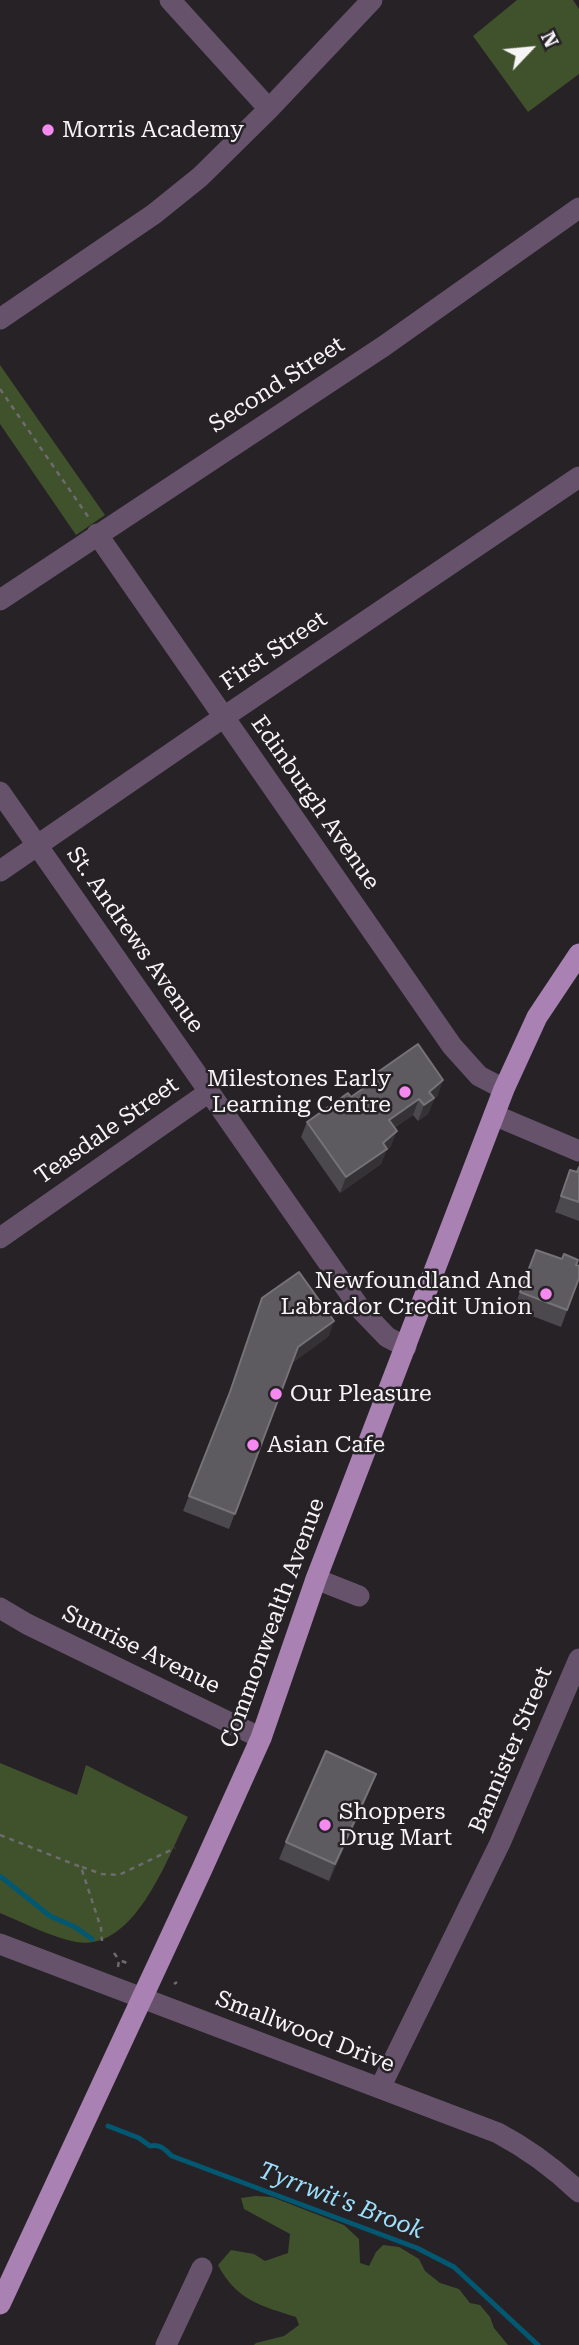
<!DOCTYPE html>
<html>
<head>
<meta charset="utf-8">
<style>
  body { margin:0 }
  #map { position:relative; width:579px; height:2345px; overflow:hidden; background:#262226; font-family:"Roboto Serif",serif }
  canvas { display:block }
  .north { position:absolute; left:495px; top:14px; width:70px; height:70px; -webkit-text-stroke:5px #262226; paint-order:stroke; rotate:64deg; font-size:19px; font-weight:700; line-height:28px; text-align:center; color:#f7f4f6 }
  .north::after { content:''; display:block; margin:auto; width:24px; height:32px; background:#f7f4f6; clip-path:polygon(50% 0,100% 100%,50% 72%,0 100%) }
</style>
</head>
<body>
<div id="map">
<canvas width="579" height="2345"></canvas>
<div class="north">N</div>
</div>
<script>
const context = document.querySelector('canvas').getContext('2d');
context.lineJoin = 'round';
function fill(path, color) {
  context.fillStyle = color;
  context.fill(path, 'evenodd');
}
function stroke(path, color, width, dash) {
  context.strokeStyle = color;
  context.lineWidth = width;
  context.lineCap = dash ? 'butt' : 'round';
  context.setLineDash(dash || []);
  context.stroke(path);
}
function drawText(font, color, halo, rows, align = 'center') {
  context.font = font + ' "Roboto Serif",serif';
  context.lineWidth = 5;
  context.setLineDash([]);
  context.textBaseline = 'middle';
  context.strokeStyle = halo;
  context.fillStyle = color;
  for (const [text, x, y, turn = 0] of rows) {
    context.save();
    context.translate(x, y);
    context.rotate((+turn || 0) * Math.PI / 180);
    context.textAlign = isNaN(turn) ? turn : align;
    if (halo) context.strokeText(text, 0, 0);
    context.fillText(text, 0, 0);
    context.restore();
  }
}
const green = new Path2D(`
  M517,0h56l6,9v65l-51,38 -55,-76z
  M0,365l105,150 -29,20 -76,-111z
  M0,1763l77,32 9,-30 102,52c-21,41 -53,135 -112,125 -25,-5 -52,-19 -76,-29z
  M256,2196l16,1 72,28 15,14 1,24 9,3 7,-14 7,-7 16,2 20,12 6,12 15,12 19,6 11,14 10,2 10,12 4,11 14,17h-254l2,-2 28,-7 15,-11 -3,-8c-35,-11 -60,-17 -78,-52l13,-15 23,4 11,7 23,-8 2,-19 -46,-25 -3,-11z`);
const stream = new Path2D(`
  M0,1876l50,40 25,11 17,12
  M108,2126l31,12 11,8c11,-2 15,4 22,10l245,92 37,19 84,78`);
const path = new Path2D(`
  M0,389l89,129
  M0,1835l81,32 20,61 1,13
  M82,1867l20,7 17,1 56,-27
  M114,1953l5,7
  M118,1967l1,-7 8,3
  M174,1984l3,-2`);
const minor = new Path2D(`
  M170,0l99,109
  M0,319l154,-105 46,-37 69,-68 103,-109
  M97,534l355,512 27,30 25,13
  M0,600l384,-254 195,-138
  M0,792l362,519 25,26 19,10
  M0,871l224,-154 355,-240
  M494,1115l85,36
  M0,1238l209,-146
  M316,1579l43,17
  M0,1608l27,16 234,114
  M0,1944l498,189c30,16 56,35 81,59
  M380,2088l120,-245 79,-184
  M166,2345l36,-77`);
const major = new Path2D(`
  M0,2304l202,-435 59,-131 55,-159 188,-490 33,-72 42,-63`);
const wall = new Path2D(`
  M378,1072l60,23 -4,4 -6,15 -10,7 -5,-6 -19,13 -3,18 -5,5 -5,13 -41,29 -39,-56 6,-15 44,-25 24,-16z
  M579,1167v54l-24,-9 15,-42 7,2z
  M579,1278l-18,49 -47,-18 6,-17z
  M329,1336l-37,27 -63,166 -46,-18 45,-113z
  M370,1790l-41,91 -50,-22 7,-17z`);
const shadedWall = new Path2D(`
  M443,1080l-5,15 -4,4 -6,15 -10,7 11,-29z
  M419,1099l-6,16 -30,20 6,-15z
  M397,1131l-6,15 -5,5 -5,13 -41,29 6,-16z
  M334,1321l-5,15 -37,27 -63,166 69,-182z
  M376,1774l-6,16 -41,91 6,-17z`);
const building = new Path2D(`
  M418,1044l25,36 -14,12 5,6 -10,7 -5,-6 -30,21 8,11 -14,12 4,6 -41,28 -39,-55 41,-29 3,4 30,-21 -3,-4z
  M579,1167v35l-18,-6 9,-26 7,2z
  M536,1250l26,9 2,-5 14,6 -2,5 3,1v12l-12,32 -47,-18z
  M299,1272l35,49 -36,26 -63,167 -46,-18 41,-104 32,-94z
  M326,1751l50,23 -41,90 -49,-22z`);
const markers = [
  [48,130,7,"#f489f0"],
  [405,1092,7,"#f489f0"],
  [546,1294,7,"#f489f0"],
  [276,1394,7,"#f489f0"],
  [253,1445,7,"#f489f0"],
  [325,1825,7,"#f489f0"]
];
const poiNames = [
  ["Morris Academy",62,130],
  ["Milestones Early",391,1079,"right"],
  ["Learning Centre",391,1105,"right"],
  ["Newfoundland And",532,1281,"right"],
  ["Labrador Credit Union",532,1307,"right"],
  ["Our Pleasure",290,1394],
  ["Asian Cafe",267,1445],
  ["Shoppers",339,1812],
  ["Drug Mart",339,1838]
];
const streetNames = [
  ["Second Street",277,385,-33],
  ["First Street",274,651,-34],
  ["Edinburgh Avenue",315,803,55],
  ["St. Andrews Avenue",135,940,55],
  ["Teasdale Street",107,1131,-35],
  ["Commonwealth Avenue",273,1623,-70],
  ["Sunrise Avenue",141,1650,26],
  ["Bannister Street",511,1750,-67],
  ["Smallwood Drive",305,2032,21]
];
const waterNames = [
  ["Tyrrwit's Brook",341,2201,21]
];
fill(green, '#40522c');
stroke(stream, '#025871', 5);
stroke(path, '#6e6b6e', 2.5, [5, 5]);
stroke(minor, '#66536b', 21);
stroke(major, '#a981b3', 21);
fill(wall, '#4c494e');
fill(shadedWall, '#353236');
fill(building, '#5e5b60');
stroke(building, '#767377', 2);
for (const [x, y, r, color] of markers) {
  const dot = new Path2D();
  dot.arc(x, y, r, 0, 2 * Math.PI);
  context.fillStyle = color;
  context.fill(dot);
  stroke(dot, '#262226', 2.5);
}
drawText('23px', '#f7f4f6', '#262226', poiNames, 'left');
drawText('23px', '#f7f4f6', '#262226', streetNames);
drawText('italic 24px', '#9ce0fd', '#262226', waterNames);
</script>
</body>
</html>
